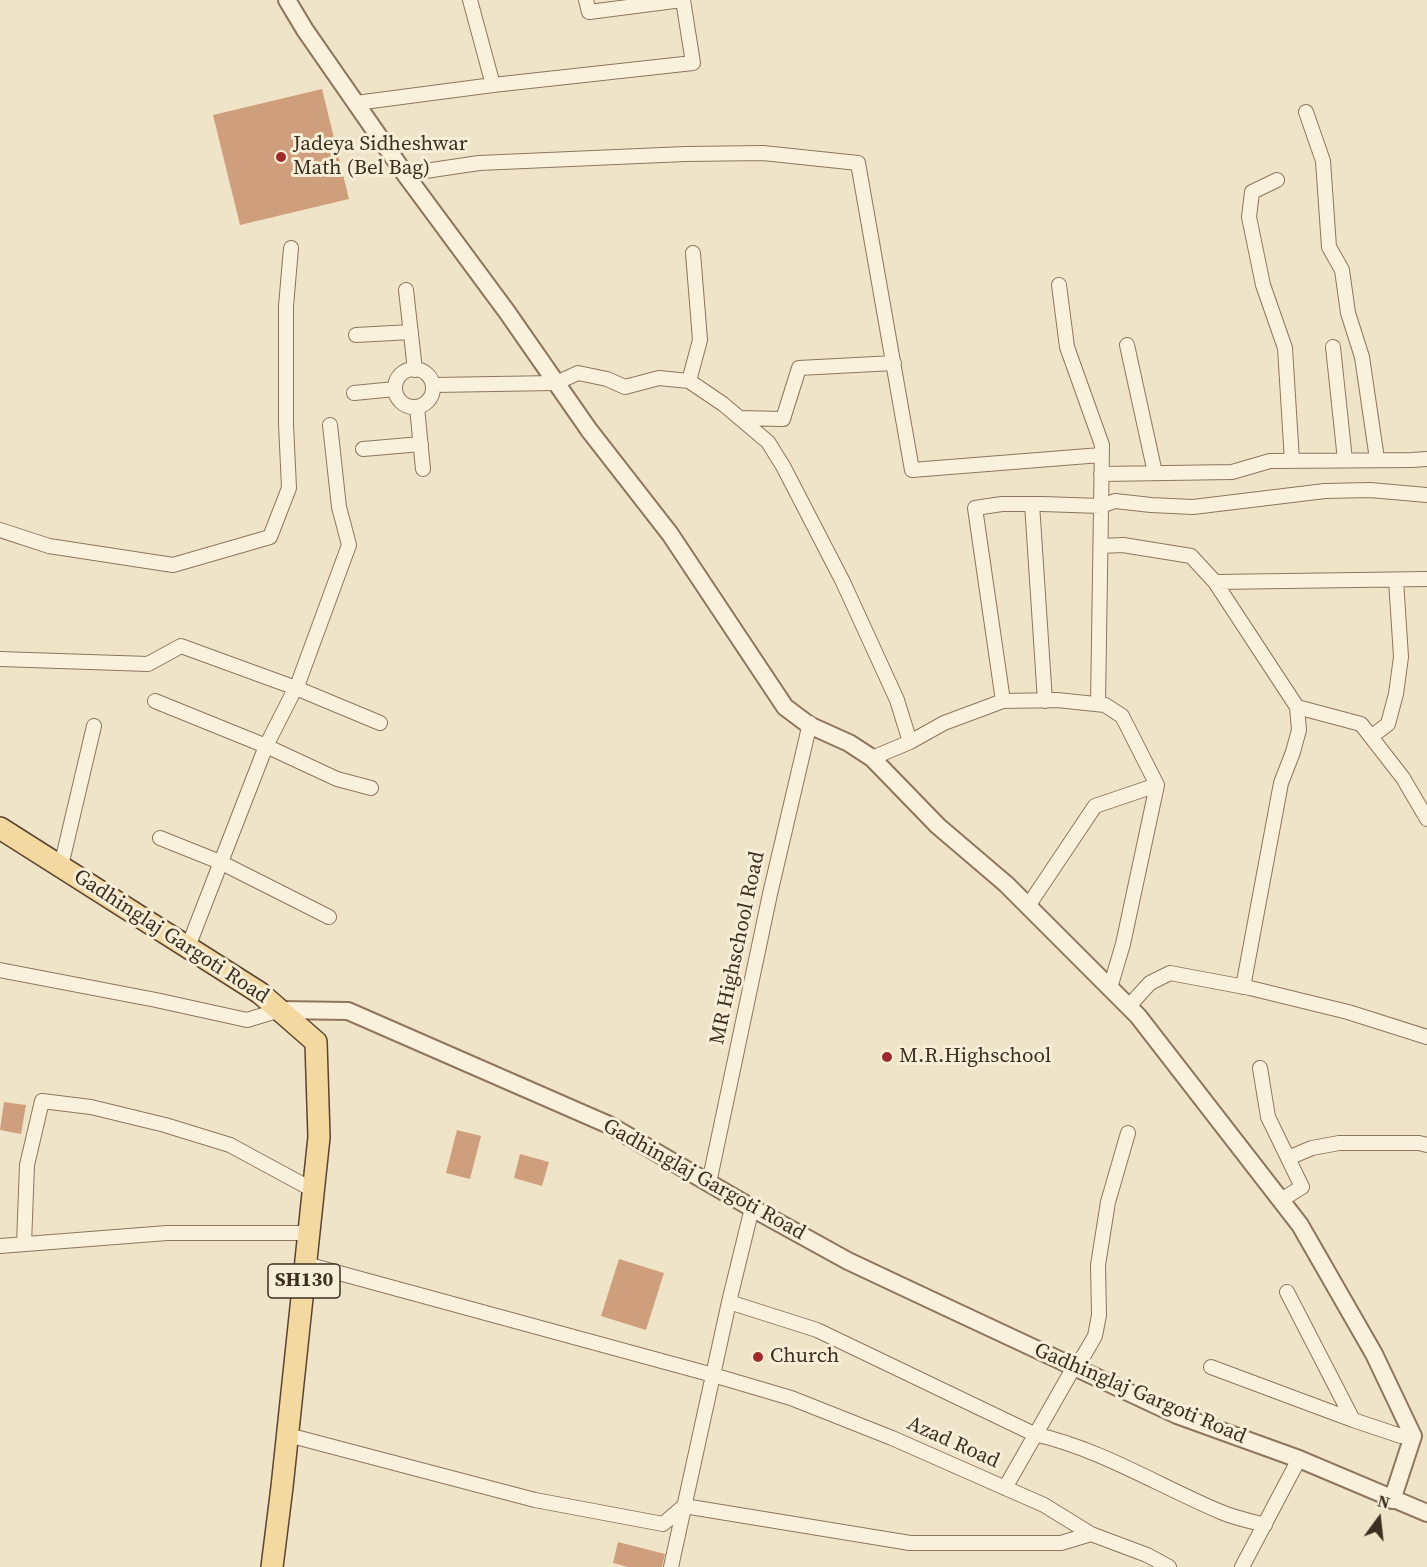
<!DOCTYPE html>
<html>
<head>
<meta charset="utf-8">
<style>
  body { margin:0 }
  #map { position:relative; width:1427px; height:1567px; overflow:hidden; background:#f0e4c8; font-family:"Source Serif 4",serif }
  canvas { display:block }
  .north { position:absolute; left:1349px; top:1489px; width:60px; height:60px; -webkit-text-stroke:4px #f7eed8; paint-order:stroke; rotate:15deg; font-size:16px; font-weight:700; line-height:24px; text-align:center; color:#3d2e20 }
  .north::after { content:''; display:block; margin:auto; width:21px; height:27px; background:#3d2e20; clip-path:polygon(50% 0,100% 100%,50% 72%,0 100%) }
</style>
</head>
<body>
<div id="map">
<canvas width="1427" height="1567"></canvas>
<div class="north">N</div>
</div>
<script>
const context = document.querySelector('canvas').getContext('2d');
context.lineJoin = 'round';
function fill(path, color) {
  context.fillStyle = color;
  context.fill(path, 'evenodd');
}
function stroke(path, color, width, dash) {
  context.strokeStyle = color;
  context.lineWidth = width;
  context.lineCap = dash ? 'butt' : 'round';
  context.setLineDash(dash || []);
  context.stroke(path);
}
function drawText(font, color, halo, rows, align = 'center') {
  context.font = font + ' "Source Serif 4",serif';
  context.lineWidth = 6;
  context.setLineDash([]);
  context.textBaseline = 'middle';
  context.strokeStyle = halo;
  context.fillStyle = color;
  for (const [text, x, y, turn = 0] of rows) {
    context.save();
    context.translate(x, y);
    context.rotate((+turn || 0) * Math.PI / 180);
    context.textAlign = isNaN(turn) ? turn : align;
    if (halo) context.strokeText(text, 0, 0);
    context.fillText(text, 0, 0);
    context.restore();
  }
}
const building = new Path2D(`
  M322,89l27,110 -109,26 -27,-110z
  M4,1102l22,3 -5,29 -21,-4z
  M457,1130l24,6 -11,43 -24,-6z
  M520,1154l29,8 -7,24 -28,-8z
  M619,1259l45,14 -18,57 -45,-14z
  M618,1542l47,12 -3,13h-34l-15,-4z`);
const minor = new Path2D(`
  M470,0l23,85
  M586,0l3,12 93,-12
  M356,103l137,-18 200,-22 -10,-63
  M1306,112l17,49 6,86 13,23 6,43 14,44 15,102
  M405,174l74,-11 206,-9 78,-1 95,10 54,307 189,-15
  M1277,180l-25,12 -3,25 14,68 22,63 7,113
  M1059,285l8,62 35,98 -4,259
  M406,290l9,80
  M356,335l55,-3
  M1127,345l28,128
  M1333,347l12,113
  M395 388a19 19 0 1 1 38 0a19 19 0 1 1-38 0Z
  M689,381l11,-41 -7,-87
  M433,385l123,-2 22,-10 29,6 18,8 34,-9 30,3 34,23 45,38 15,24 60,116 54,118 13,42
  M354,393l41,-4
  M417,407l6,62
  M740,418l43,1 16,-51 95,-5
  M363,449l58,-5
  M1101,474l131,-2 38,-11 142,-1 15,-1
  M1032,504l13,197
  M0,530l49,16 124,19 97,-28 19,-49 -3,-64v-118l5,-58
  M1101,546l22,-1 68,11 24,26 82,125 2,23 -6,22 -12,31 -38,204
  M1215,582l212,-3
  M0,659l148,5 33,-18 115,42 84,35
  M155,701l111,45 71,33 34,9
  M1003,701l-28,-193 27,-4h40l59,2 14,-5 36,4 42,2 132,-16 45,-1 57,5
  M1297,707l64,17 42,54 24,41
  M1371,737l17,-13 8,-30 5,-37 -5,-77
  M872,758l38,-16 34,-19 59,-22 54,-1 48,5 17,11 35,69 -62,21 -67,100
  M160,838l60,24 109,55
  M61,866l33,-140
  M188,947l78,-201 33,-65 50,-136 -10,-38 -9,-82
  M0,970l156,30 91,20 33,-10
  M1110,988l13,-44 34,-159
  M1129,1006l21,-23 20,-10 80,15 98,24 79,25
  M1260,1068l8,49 34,70 -21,13
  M1288,1158l24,-10 27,-5h80l8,2
  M709,1183l61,-289 40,-171
  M24,1244l3,-79 15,-64 49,6 74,18 65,20 83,45
  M0,1246l167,-13h142
  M306,1264l407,111 78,23 101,40 152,67 47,29 56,21 22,12
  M1287,1292l66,128
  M729,1302l88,28 217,104c67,15 125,52 187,78 14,6 29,9 44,13
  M1211,1367l142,53 48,16h12
  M288,1435l247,65 128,24 21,-18 226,37h151l30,-9
  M1005,1488l69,-121 10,-12 11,-19 4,-21 -1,-50 10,-63 20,-69
  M671,1567l58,-265 23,-94
  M1242,1567l57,-108`);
const tertiary = new Path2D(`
  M287,0l18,30 100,144 102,138 82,118 81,104 115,173 24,18 40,18 23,15 66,68 68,58 132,132 162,209 74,129 39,82 -21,64
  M280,1010l68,1 261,114 143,83 96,53 100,47 229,107 122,44 128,54`);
const primary = new Path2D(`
  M0,828l260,165 56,49 3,95 -37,350 -10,80`);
const markers = [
  [281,157,6,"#9e2a2b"],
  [887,1057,6,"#9e2a2b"],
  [758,1357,6,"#9e2a2b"]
];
const shields = [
  [304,1281,72]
];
const shieldNames = [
  ["SH130",304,1281]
];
const poiNames = [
  ["Jadeya Sidheshwar",293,145],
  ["Math (Bel Bag)",293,169],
  ["M.R.Highschool",899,1057],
  ["Church",770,1357]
];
const streetNames = [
  ["Gadhinglaj Gargoti Road",171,937,33],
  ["MR Highschool Road",738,948,-78],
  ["Gadhinglaj Gargoti Road",704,1180,29],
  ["Gadhinglaj Gargoti Road",1140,1394,23],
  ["Azad Road",953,1443,24]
];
fill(building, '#cf9f7d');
stroke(minor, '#8d765c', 16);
stroke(tertiary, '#8d765c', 20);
stroke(primary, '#5b4430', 24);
stroke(minor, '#faf1dc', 14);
stroke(tertiary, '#faf1dc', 16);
stroke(primary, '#f3d9a0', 21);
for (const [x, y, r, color] of markers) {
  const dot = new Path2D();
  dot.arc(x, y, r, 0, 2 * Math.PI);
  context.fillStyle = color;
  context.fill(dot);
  stroke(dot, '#f7eed8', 2);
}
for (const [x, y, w] of shields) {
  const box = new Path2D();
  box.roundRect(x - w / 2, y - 17, w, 34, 4.5);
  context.fillStyle = '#f7eed8';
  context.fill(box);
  stroke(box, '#3d2e20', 1.5);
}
drawText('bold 20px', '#3d2e20', null, shieldNames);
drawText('21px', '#3d2e20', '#f7eed8', poiNames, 'left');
drawText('21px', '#3d2e20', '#f7eed8', streetNames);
</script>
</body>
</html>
